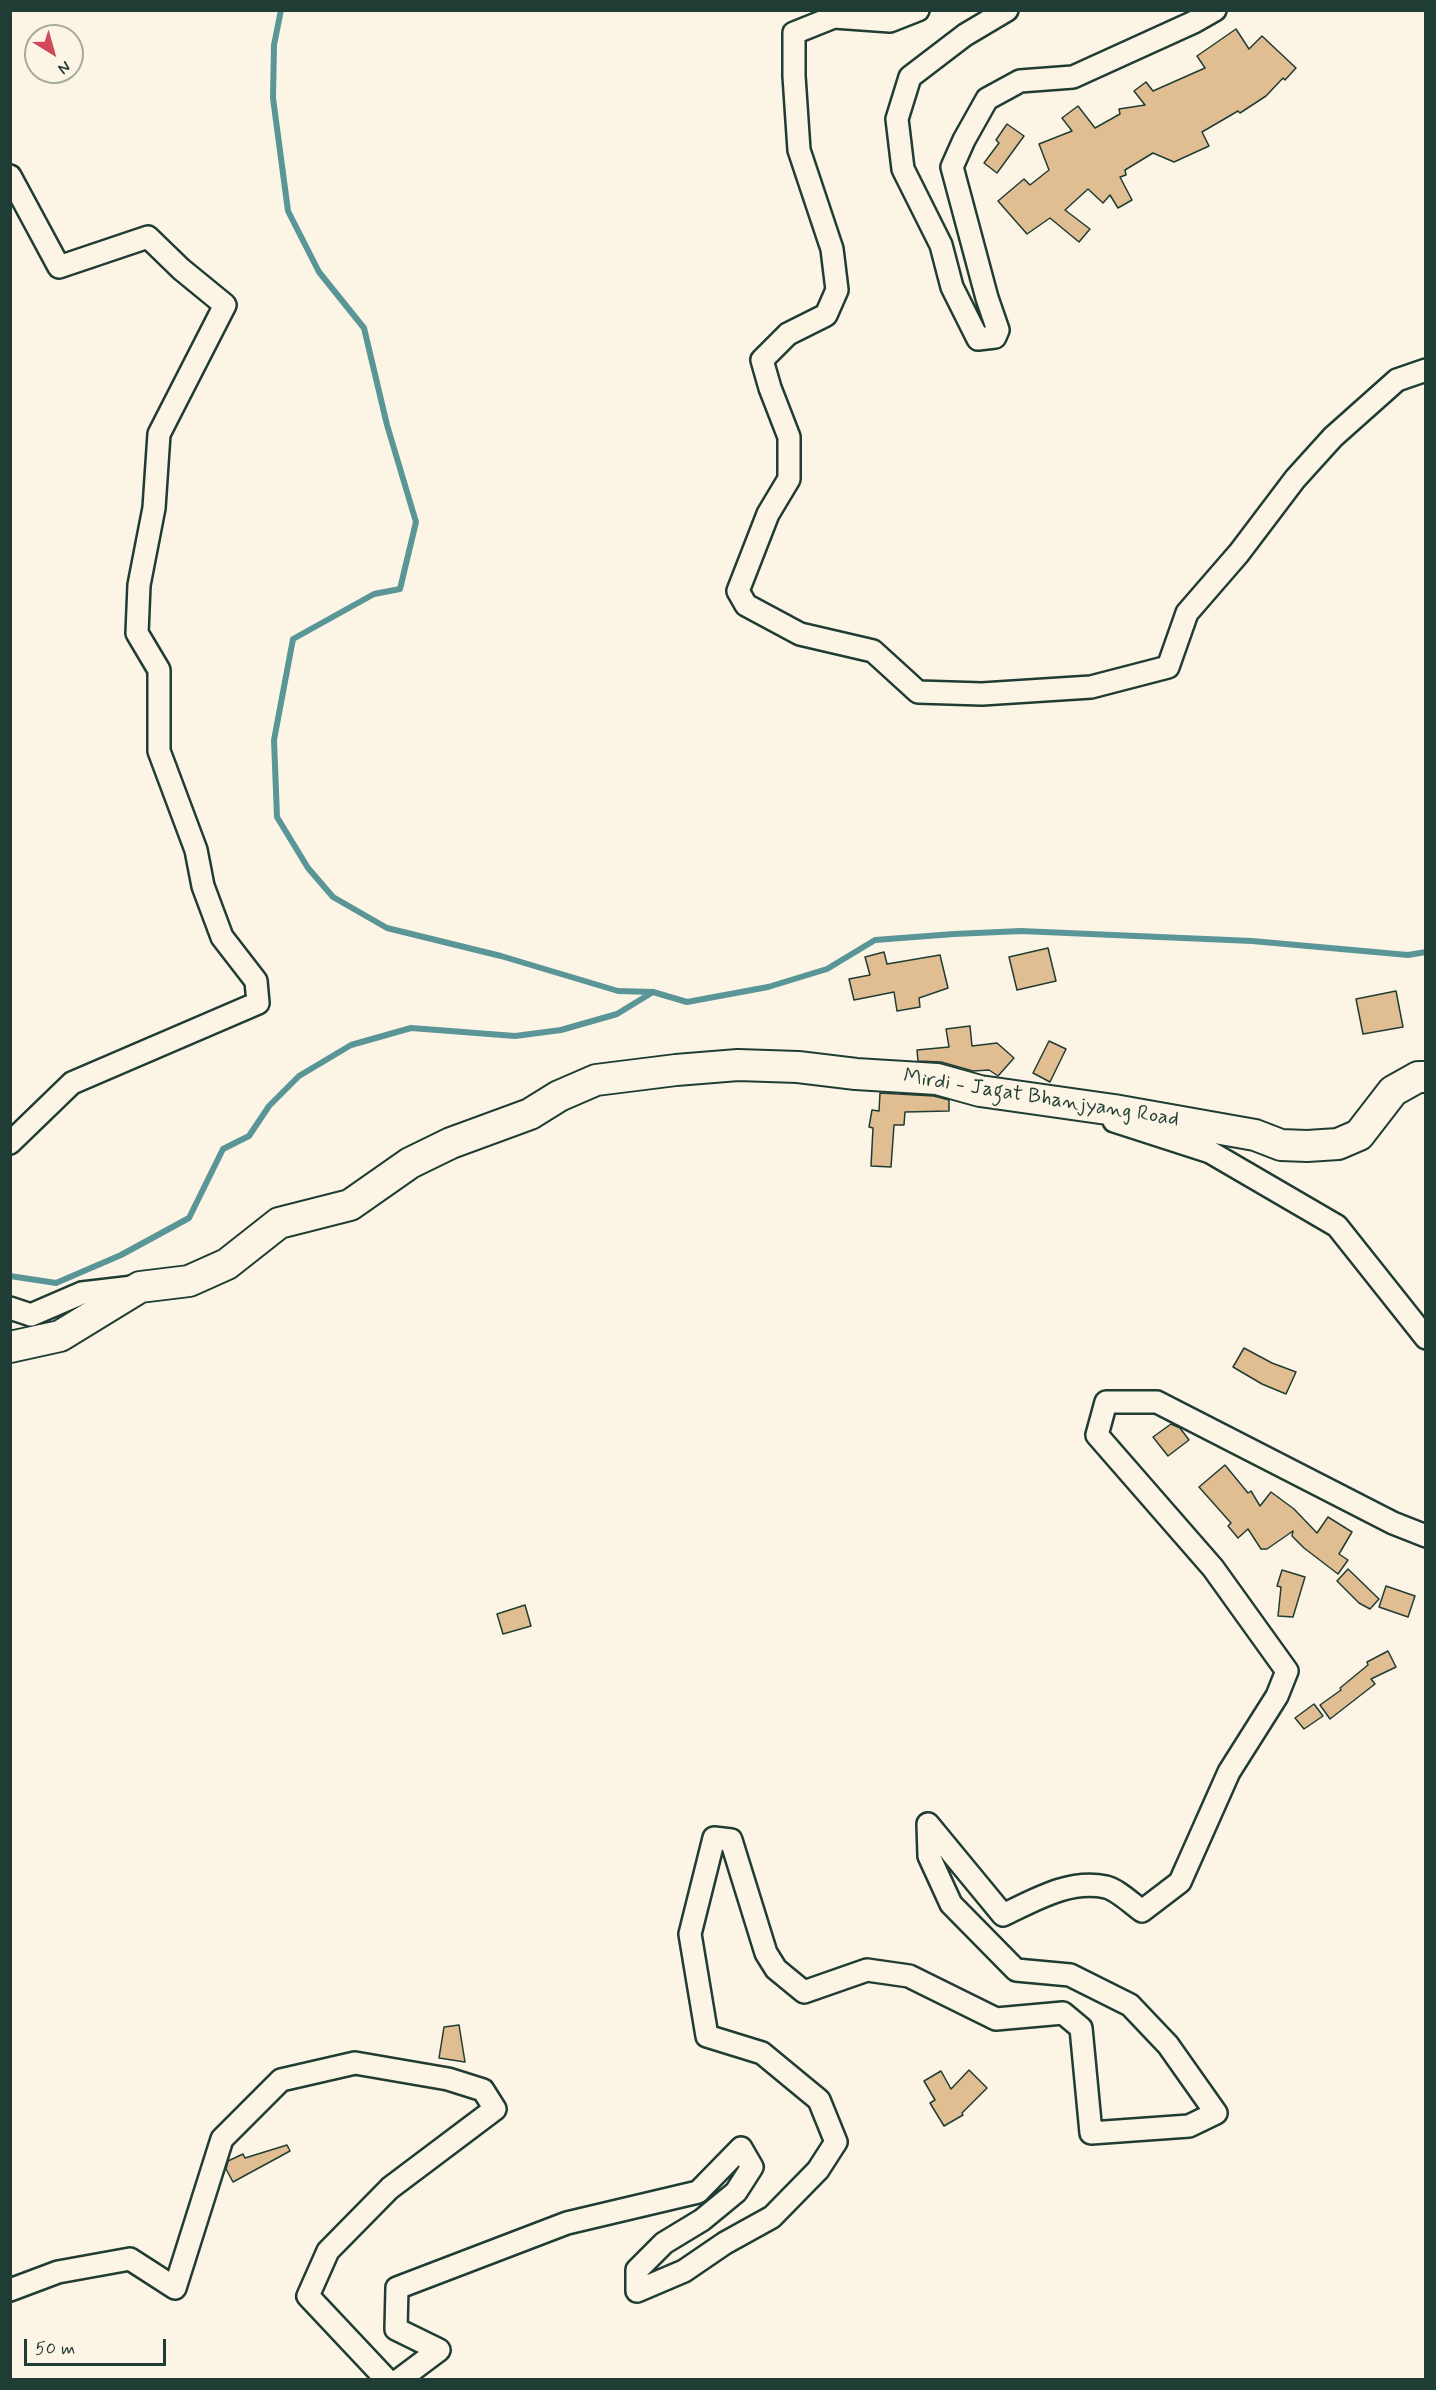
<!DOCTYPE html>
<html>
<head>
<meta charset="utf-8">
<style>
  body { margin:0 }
  #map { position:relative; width:1436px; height:2390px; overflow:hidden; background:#fcf5e5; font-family:Mynerve,sans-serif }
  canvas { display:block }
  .frame { position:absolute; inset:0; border:12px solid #1f3d34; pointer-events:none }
  .north { position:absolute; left:24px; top:24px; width:60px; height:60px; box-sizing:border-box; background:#fcf5e5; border:2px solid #a4ab9e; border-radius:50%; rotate:143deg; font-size:16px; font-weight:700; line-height:24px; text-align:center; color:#1f3d34 }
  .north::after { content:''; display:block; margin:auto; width:21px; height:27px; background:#d1495b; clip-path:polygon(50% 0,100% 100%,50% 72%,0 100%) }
  .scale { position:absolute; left:24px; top:2339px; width:142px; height:27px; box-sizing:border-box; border:3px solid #1f3d34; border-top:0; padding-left:8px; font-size:18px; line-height:21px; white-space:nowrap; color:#1f3d34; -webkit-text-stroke:4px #fcf5e5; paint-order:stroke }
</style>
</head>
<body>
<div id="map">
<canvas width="1436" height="2390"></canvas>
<div class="frame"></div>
<div class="north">N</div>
<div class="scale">50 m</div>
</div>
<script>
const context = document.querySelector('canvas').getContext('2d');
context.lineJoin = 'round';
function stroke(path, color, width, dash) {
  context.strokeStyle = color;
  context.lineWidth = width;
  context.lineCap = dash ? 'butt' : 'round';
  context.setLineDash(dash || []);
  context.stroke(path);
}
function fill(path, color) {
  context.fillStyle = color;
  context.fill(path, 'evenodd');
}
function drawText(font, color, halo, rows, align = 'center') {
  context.font = font + ' Mynerve,sans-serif';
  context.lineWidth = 4.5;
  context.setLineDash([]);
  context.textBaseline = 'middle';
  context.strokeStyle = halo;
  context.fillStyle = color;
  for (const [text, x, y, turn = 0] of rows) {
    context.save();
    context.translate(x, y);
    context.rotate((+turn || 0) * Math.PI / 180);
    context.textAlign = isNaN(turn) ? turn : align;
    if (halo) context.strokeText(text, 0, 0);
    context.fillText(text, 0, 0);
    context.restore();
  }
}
const stream = new Path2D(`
  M281,10l-7,35 -1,53 15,113 31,61 45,56 23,97 29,97 -16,67 -26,5 -81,45 -19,101 3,77 31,51 25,29 54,31 114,28 117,35 35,1 34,10 81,-15 59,-18 48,-29 79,-6 67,-3 231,10 156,14 18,-3
  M10,1276l46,7 65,-28 68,-37 34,-69 26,-13 20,-30 30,-30 52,-31 60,-17 104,8 46,-6 56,-16 36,-22`);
const building = new Path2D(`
  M1236,29l13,20 13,-13 34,32 -11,12 -2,-2 -17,18 -26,17 -2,-2 -36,21 7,14 -35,16 -21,-9 -28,17 1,5 -6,2 12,23 -14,8 -8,-13 -7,8 -15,-14 -23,21 25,19 -11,13 -29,-24 -23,16 -29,-33 26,-22 6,6 19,-15 -10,-26 33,-13 -10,-13 16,-12 17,22 25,-14 -1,-5 26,-4 -11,-14 12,-9 7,9 52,-23 -8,-12z
  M1007,124l17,12 -27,37 -13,-10 15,-20 -3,-3z
  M1048,948l8,33 -39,9 -8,-33z
  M884,952l3,12 53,-9 8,33 -29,10 1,9 -23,4 -3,-19 -40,8 -5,-21 21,-4 -5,-18z
  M1396,991l7,36 -40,7 -7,-35z
  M970,1026l2,20 25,-3 17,15 -16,18 -9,-6 -16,1 -32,-9 -23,-1 -1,-11 32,-3 -3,-18z
  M1049,1041l17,8 -16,33 -17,-9z
  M880,1093l54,3 15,4v11l-44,1 -1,13h-10l-3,42 -20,-1 2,-38 -4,-1 3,-17 7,1z
  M1244,1348l28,15 24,9 -10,22 -24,-10 -29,-17z
  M1171,1424l9,4 9,12 -21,16 -15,-19z
  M1225,1465l23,28 3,-2 9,15 11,-14 23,17 23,24 11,-16 24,15 -13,22 9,6 -10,14 -34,-26 -12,-12 1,-5 -26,18h-6l-13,-20 -10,9 -10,-12 3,-3 -32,-36z
  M1348,1569l31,30 -9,10 -11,-6 -22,-22z
  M1282,1570l23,7 -12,40 -15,-1 3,-29 -4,-1z
  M1386,1586l29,10 -7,21 -29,-10z
  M525,1605l6,21 -28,8 -6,-20z
  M1388,1651l8,16 -25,12 4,5 -45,35 -10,-14 21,-15 -1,-2 28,-23 -1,-3z
  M1314,1704l9,12 -19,13 -9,-11z
  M459,2025l6,37 -26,-4 5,-31z
  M969,2070l18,18 -25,25 1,2 -19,11 -14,-23 5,-3 -11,-19 17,-10 10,18z
  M287,2145l3,6 -57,31 -7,-13 2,-8 15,-7 2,4z`);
const street = new Path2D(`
  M918,10l-28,11 -56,-4 -40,16v43l5,74 33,99 5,41 -11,25 -38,19 -26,26 8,28 19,49v42l-21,35 -30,77 8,14 54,29 73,17 45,41 64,2 109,-7 77,-20 19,-54 52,-60 56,-74 38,-42 64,-57 29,-10
  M1007,10l-42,25 -55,42 -13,42 6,50 38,76 11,42 26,52 17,-2 3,-7 -11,-32 -35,-131 12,-27 23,-41 33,-18 53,-4 121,-55 21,-12
  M10,176l49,91 89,-30 33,32 44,36 -66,129 -5,74 -15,77 -2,48 22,37v81l37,99 7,36 19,51 34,44 2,22 -186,80 -62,60
  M1114,1121l96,31 127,74 89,112
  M10,1308l21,7 51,-22 51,-6
  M10,2290l48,-18 72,-13 45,29 47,-149 59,-59 74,-17 93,16 35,11 12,19 -105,79 -62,63 -20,45 79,84
  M399,2380l40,-30 -43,-21 1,-41 170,-65 131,-31 43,-44 11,19 -16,25 -34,28 -38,23 -27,27v21l47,-20 41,-28 47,-26 46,-47 18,-28 -17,-42 -57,-47 -55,-17 -17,-102 24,-96 17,2 35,113 10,16 28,23 63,-22 42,6 87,43 67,-6 18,15 10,105 98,-7 27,-13 -48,-68 -38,-40 -60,-30 -54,-5 -65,-66 -22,-48 -1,-32 75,91c32,-15 66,-36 103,-28 12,3 26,17 36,24l38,-29 49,-110 48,-76 10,-25 -74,-103 -116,-133 9,-33h51l236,121 33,13`);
const secondary = new Path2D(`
  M10,1347l50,-11 80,-49 49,-6 38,-17 52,-41 71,-18 60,-42 41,-20 79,-29 29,-18 37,-16 80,-10 62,-5 60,2 58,7 81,5 43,12 134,19 141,25 26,10 26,1 31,-2 21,-9 34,-44 25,-14h8`);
const streetNames = [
  ["Mirdi - Jagat Bhanjyang Road",1041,1099,9]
];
stroke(stream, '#5a9697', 6);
fill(building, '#e0be92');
stroke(building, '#1f3d34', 1.5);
stroke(street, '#1f3d34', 26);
stroke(secondary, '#1f3d34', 34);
stroke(street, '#fcf5e5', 21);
stroke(secondary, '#fcf5e5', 30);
drawText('21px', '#1f3d34', '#fcf5e5', streetNames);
</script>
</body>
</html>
